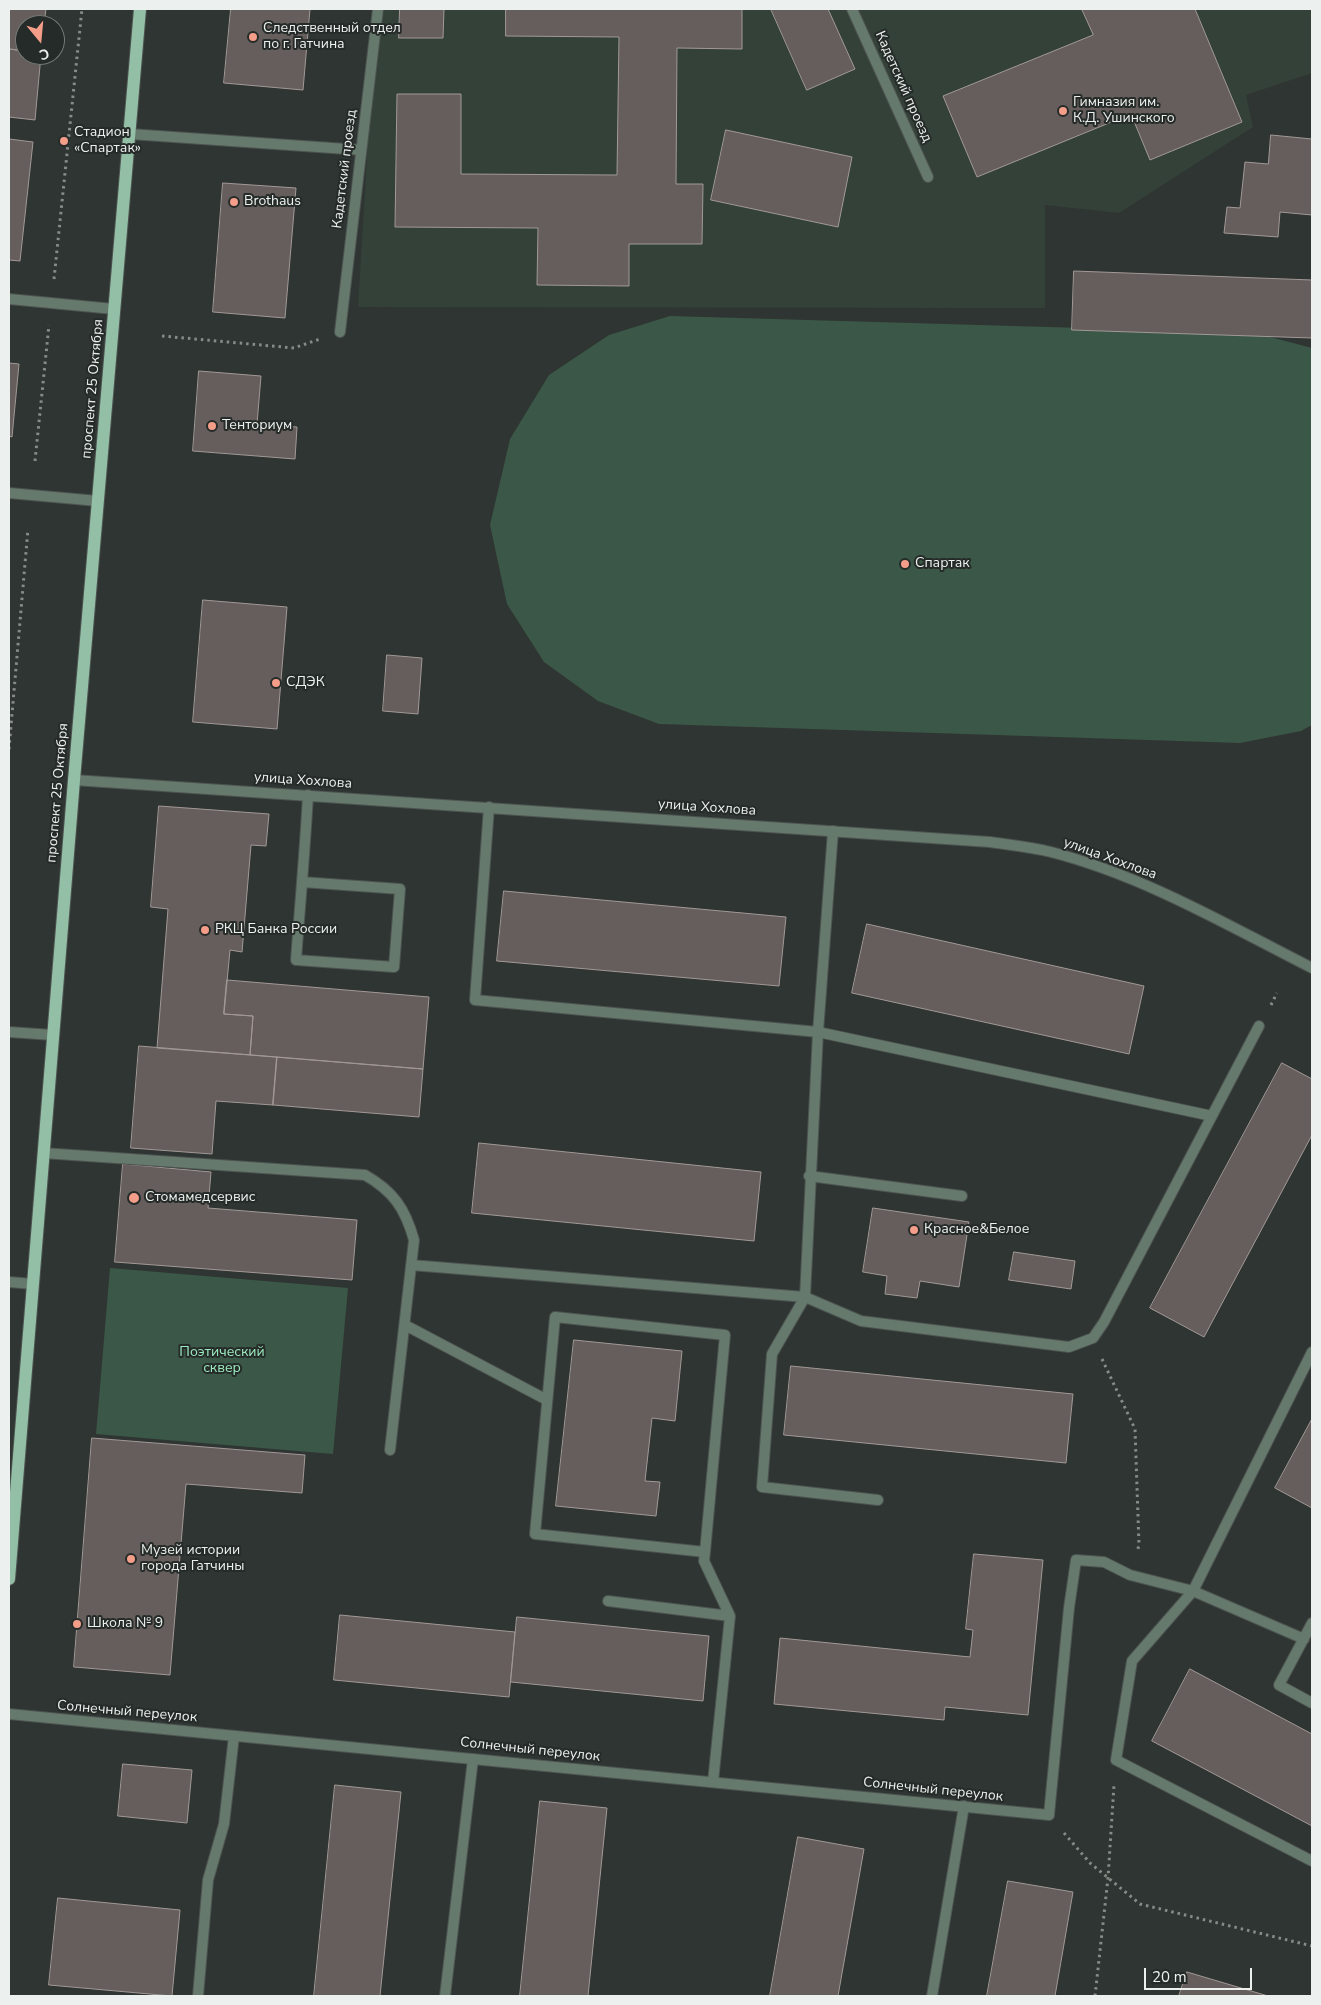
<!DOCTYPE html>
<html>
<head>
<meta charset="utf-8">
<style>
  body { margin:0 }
  #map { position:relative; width:1321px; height:2005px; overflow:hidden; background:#2f3532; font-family:"Nunito Sans",sans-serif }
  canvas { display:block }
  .frame { position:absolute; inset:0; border:10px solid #ecf0ee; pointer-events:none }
  .north { position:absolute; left:15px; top:15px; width:50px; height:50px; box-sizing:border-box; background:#252b28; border:1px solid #757a77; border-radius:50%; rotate:163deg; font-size:14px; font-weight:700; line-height:20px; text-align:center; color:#ecf0ee }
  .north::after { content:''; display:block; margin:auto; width:18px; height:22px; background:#f49e8a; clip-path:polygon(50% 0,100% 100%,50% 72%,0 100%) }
  .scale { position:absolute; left:1144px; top:1968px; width:108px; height:22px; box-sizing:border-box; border:2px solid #ecf0ee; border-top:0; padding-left:6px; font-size:15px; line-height:18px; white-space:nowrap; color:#ecf0ee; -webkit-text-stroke:4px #252b28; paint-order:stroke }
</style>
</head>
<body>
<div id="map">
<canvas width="1321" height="2005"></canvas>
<div class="frame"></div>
<div class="north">С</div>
<div class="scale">20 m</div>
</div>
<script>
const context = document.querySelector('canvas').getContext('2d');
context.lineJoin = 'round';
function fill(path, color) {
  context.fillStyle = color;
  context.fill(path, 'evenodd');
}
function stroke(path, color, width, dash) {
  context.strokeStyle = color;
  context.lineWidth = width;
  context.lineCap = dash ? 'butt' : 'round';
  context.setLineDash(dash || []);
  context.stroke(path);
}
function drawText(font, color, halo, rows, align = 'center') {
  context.font = font + ' "Nunito Sans",sans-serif';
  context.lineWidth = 4;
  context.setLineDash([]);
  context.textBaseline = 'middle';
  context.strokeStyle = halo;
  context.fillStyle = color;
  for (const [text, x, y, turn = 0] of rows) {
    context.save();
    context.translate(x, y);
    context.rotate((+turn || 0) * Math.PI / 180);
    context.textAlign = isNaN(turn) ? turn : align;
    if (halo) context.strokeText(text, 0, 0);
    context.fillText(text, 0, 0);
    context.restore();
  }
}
const built = new Path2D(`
  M376,9h936v64l-66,22 7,32 -134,86 -74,-8v103l-687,-1z`);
const green = new Path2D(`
  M670,316l585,17 57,15v377l-11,6 -61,12 -581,-19 -61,-23 -54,-39 -37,-58 -17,-79 20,-86 39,-64 60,-40z
  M110,1268l238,20 -15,166 -237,-20z`);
const building = new Path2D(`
  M9,9h37l-2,16h-19v26l-16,-2z
  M231,9h79l-7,81 -79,-7z
  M400,9h44l-1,29h-44z
  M506,9h236v40l-65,-1 -1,136h27l-1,60h-73v42l-92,-1 1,-57 -143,-1 2,-133h64v80l156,1 2,-138 -113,-1z
  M771,9h57l27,60 -48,21z
  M1082,9h113l47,113 -92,38 -19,-46 -154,63 -34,-81 150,-61z
  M9,49l16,2v4h16l-6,65 -26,-3z
  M726,130l126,27 -14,70 -127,-27z
  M1271,135l41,4v76l-32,-3 -2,25 -54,-4 3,-26 13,1 5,-46 23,2z
  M9,139l24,3 -13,119 -11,-1z
  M223,183l73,5 -11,130 -72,-6z
  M1074,271l238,9v58l-240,-8z
  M9,363l10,1 -7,73 -3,-1z
  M199,371l62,5 -4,48 40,3 -2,32 -102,-8z
  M203,600l84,7 -10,122 -84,-7z
  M387,655l35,3 -4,56 -35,-3z
  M159,806l110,8 -3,32 -15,-1 -9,107 -12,-2 -6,64 29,2 -3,39 -93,-7 11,-139 -17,-2z
  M504,891l282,26 -7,69 -282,-25z
  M867,924l277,62 -15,68 -277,-61z
  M227,980l202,17 -6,72 -173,-14 3,-39 -29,-2z
  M139,1046l138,11 -4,48 -57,-4 -4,53 -81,-6z
  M277,1057l146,12 -4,48 -146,-12z
  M1282,1063l30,16v56l-108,202 -54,-29z
  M479,1143l282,29 -7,69 -282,-28z
  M123,1164l88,8 -3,36 149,12 -5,60 -237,-18z
  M873,1208l96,14 -10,65 -39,-6 -3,17 -32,-4 2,-18 -24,-4z
  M1014,1252l61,9 -4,28 -62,-9z
  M574,1340l108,11 -7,70 -23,-3 -7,63 15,1 -4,34 -100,-10z
  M791,1366l282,28 -7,69 -282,-28z
  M1312,1419v89l-37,-20z
  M92,1438l213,17 -3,38 -116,-9 -16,191 -96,-8z
  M974,1554l69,6 -15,155 -83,-8 -1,13 -170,-16 6,-66 190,19 3,-27 -7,-1z
  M340,1615l175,17 -6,65 -175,-17z
  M517,1617l192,19 -6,65 -192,-19z
  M1190,1669l122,65v92l-160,-85z
  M123,1764l69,6 -5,53 -69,-7z
  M335,1785l66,7 -21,204h-66z
  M540,1801l67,7 -19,188h-68z
  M798,1837l66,12 -26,147h-68z
  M1008,1881l65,11 -18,104h-68z
  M58,1898l122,12 -8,86 -123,-11z
  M1187,1972l81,24h-89z`);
const path = new Path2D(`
  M54,279l28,-270
  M162,336l132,12 26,-9
  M35,461l14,-136
  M9,749l19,-220
  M1271,1005l6,-12
  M1102,1359l33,70 4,116 -2,7
  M1064,1833l26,30 50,41 172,42
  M1095,1996l13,-118 6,-93`);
const service = new Path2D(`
  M852,9l76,168
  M9,299l105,10
  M340,332l38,-323
  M489,807l-14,193 343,32 394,84
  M833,831l-15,201 -13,265 -33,57 -10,133 116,13
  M302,882l98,7 -6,78 -98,-7c4,-55 9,-110 12,-165
  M43,1153l322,22c28,16 40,33 49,65l-24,210
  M809,1176l153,20
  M411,1265l394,32 56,24 208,26 24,-9 11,-16 155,-296
  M9,1282l24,2
  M405,1325l142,75
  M1312,1352l-119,239 -61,70 -16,99 196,101
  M705,1552l-170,-18 20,-217 170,18 -20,217 -1,9 26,55 -17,166
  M608,1601l122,15
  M1312,1623l-33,62 33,18
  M1049,1815l20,-207 7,-48 28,2 26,13 63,16 111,48
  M198,1996l10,-116 16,-56 10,-88
  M445,1996l28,-237
  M932,1996l32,-190`);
const minor = new Path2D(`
  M130,134l231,16
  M9,493l89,8
  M9,1714l1040,101`);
const tertiary = new Path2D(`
  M74,780l916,62c20,3 41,5 61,10 93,24 176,73 261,116
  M9,1032l44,3`);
const primary = new Path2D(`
  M9,1579l65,-799 66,-771`);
const markers = [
  [253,37,5,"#f49e8a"],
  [1063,111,5,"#f49e8a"],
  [64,141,5,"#f49e8a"],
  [234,202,5,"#f49e8a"],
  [212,426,5,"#f49e8a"],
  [905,564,5,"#f49e8a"],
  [276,683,5,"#f49e8a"],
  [205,930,5,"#f49e8a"],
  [134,1198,6,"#f49e8a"],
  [914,1230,5,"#f49e8a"],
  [131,1559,5,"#f49e8a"],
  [77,1624,5,"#f49e8a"]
];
const poiNames = [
  ["Следственный отдел",263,29],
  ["по г. Гатчина",263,45],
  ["Гимназия им.",1073,103],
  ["К.Д. Ушинского",1073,119],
  ["Стадион",74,133],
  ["«Спартак»",74,149],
  ["Brothaus",244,202],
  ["Тенториум",222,426],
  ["Спартак",915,564],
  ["СДЭК",286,683],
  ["РКЦ Банка России",215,930],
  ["Стомамедсервис",145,1198],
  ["Красное&Белое",924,1230],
  ["Музей истории",141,1551],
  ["города Гатчины",141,1567],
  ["Школа № 9",87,1624]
];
const streetNames = [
  ["Кадетский проезд",903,87,66],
  ["Кадетский проезд",345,169,-83],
  ["проспект 25 Октября",93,389,-85],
  ["улица Хохлова",303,781,4],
  ["проспект 25 Октября",58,793,-85],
  ["улица Хохлова",707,808,4],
  ["улица Хохлова",1110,859,20],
  ["Солнечный переулок",127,1712,5],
  ["Солнечный переулок",530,1750,6],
  ["Солнечный переулок",933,1790,6]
];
const parkNames = [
  ["Поэтический",222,1353],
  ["сквер",222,1369]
];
fill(built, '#344139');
fill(green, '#3b5747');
fill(building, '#655e5c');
stroke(building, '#a29997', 1);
stroke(service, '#4d5350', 12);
stroke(minor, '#4d5350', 12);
stroke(tertiary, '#4d5350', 12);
stroke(primary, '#4d5350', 14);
stroke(path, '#878c89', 3, [2.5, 4]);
stroke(service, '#65796d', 10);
stroke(minor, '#65796d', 10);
stroke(tertiary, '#65796d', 10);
stroke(primary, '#93bfa6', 12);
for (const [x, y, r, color] of markers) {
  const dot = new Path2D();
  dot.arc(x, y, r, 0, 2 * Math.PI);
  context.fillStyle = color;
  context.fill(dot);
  stroke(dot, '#252b28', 2);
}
drawText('14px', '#ecf0ee', '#252b28', poiNames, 'left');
drawText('14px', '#ecf0ee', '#252b28', streetNames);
drawText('14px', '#9be9be', '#252b28', parkNames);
</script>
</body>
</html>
